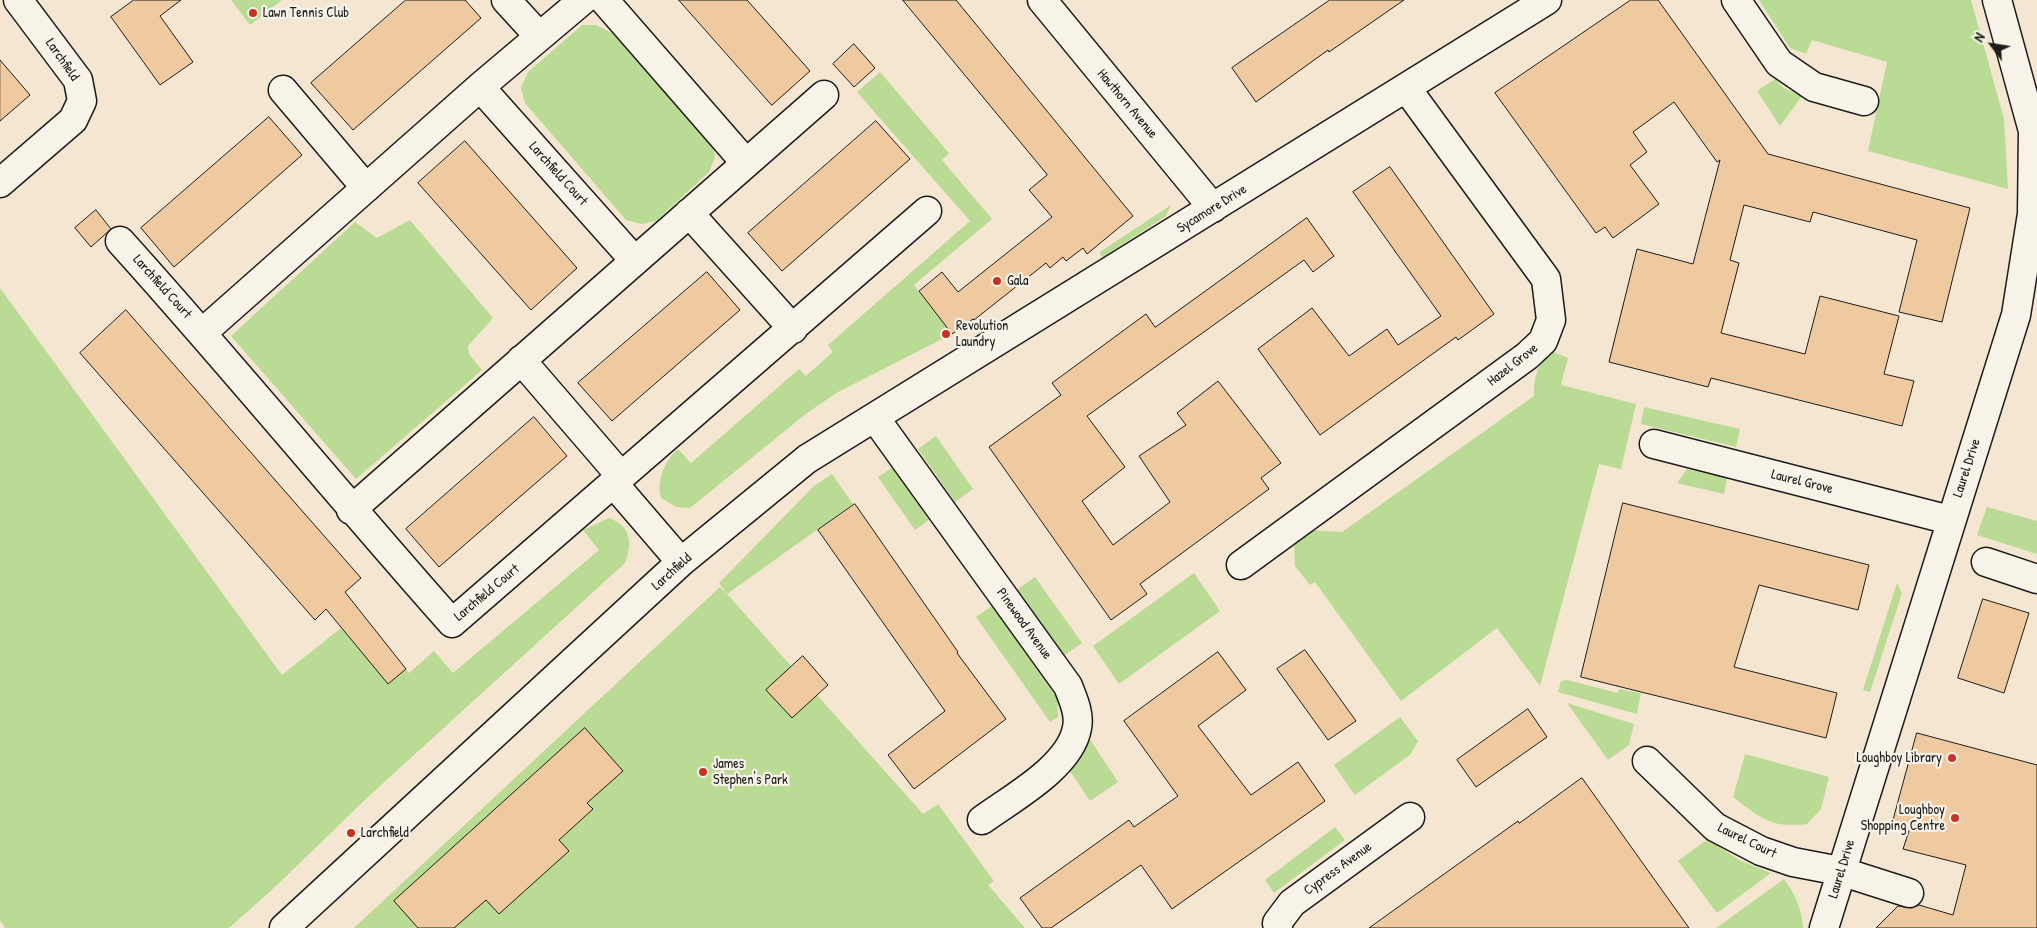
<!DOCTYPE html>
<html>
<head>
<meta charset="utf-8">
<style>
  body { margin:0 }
  #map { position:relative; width:2037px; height:928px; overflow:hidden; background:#f5e6d2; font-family:"Patrick Hand",sans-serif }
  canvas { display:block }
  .north { position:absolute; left:1967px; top:20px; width:50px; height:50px; -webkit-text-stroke:4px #f7f3e8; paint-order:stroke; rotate:301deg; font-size:14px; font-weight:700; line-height:20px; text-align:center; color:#1c1c1c }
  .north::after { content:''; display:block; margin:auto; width:18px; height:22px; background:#1c1c1c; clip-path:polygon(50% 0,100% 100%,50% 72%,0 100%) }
</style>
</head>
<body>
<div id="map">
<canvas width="2037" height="928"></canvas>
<div class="north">N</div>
</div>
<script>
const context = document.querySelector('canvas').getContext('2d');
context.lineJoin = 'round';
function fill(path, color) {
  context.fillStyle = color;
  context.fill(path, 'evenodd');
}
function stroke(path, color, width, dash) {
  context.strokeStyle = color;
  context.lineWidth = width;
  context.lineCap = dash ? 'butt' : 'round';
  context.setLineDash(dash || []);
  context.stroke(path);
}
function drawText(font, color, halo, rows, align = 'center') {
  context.font = font + ' "Patrick Hand",sans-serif';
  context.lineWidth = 4.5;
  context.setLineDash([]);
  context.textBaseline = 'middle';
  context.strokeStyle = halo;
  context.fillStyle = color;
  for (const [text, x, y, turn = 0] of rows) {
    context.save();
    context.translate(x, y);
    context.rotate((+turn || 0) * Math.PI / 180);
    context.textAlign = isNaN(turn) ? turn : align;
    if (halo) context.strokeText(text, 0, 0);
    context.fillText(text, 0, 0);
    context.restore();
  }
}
const green = new Path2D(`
  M231,0h51l-32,25z
  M1759,0h212l33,119 4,70 -140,-38 19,-89 -75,-22 -6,14 -16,-6z
  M582,25h14l16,8 101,111 2,13 -6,15 -53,49 -14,3 -16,-4 -101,-117 -4,-15 7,-16z
  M880,72l69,81 -7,7 50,59 -78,66 38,49 -114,58 -31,21 -117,95 -14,-1 -15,-9c-5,-17 4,-38 17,-49l13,14 108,-94 7,7 27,-24 -5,-7 142,-124 -113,-129z
  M1775,79l9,9 18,8 -22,30 -23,-35z
  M1171,205l-5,11 -64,42 -2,-6z
  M410,220l83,98 -25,28 1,8 13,16 -126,109 -125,-143 124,-114 22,16z
  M0,288l282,387 59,-47 18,21 19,-15 31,39 25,-22 19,22 146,-123 -16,-20 26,-12c22,8 24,25 16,45l-255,232 -95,92 -46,41h-224l-5,-8z
  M1549,350l19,8 -7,27 75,19 -15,65 -22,-5 -59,222 -43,-58 -96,73 -86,-119 -5,3 -15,-19 -1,-23 16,-13 32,2 192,-136c-1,-18 4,-31 15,-46z
  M1644,407l96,22 -4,18 -95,-23z
  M936,436l37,53 -18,13 -37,-53z
  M893,467l36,53 -14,10 -37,-53z
  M1687,469l40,9 -3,16 -47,-11z
  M832,474l21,30 -126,90 196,220 15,-10 56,77 -6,4 37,43h-671l366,-341 7,7 -8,-11 95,-97z
  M1987,507l50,14v33l-60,-19z
  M1194,573l26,38 -101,73 -26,-38z
  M1035,577l47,66 -20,14 -47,-66z
  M1897,583l5,10 -32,99 -7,-2z
  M992,606l65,92 1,19 -8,5 -74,-105z
  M1567,680l51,13 1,-4 22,4 -4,21 -79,-22 3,-11z
  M1567,703l67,21 -5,21 -21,15z
  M1400,717l18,24 -7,13 -56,41 -21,-30z
  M1087,735l31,47 -28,19 -22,-33z
  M1745,754l84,23 -8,32 -14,15c-37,4 -45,-5 -74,-27z
  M1335,827l10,13 -71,53 -9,-13z
  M1708,839l31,21 32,13 -54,40 -39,-52z
  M1784,879c11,15 18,30 19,49h-87z`);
const building = new Path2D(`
  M134,0h47l-21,16 33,46 -33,23 -49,-68z
  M406,0h59l16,18 -128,112 -42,-47z
  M679,0h68l63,71 -38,34z
  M903,0h53l177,216 -46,38 -4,-6 -17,13 -3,-4 -13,11 -4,-5 -72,57 -1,-1 -21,15 -33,-43 23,-19 16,20 94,-75 -23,-27 18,-15z
  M1330,0h74l-75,52 -1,-2 -72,52 -24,-34z
  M1631,0h27l110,154 202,54 -28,114 -43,-10 18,-72 -104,-28 -3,10 -66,-17 -14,55 9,3 -18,70 84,21 15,-58 79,20 -15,58 30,7 -12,45 -191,-48 -3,9 -99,-25 28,-113 56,15 27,-104 -3,2 -43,-60 -41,30 14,20 -17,13 29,39 -46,34 -8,-11 -9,6 -101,-140z
  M854,44l21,24 -21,19 -21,-23z
  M0,60l30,35 -30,26z
  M269,117l33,38 -128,112 -33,-39z
  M876,121l34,38 -128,112 -34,-38z
  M465,141l112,127 -46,42 -113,-127z
  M1390,167l104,147 -36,26 -2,-3 -136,98 -62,-86 54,-41 37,48 38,-27 11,16 43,-29 -88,-124z
  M96,210l15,19 -20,18 -16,-19z
  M1307,218l27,38 -21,16 -9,-12 -217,156 38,51 -43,34 31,44 57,-43 -31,-46 47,-31 -9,-12 41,-32 63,82 -20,15 8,11 -129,95 7,10 -36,26 -122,-173 72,-52 -9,-12 94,-69 9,13z
  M707,272l33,38 -128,111 -34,-38z
  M126,310l235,268 -16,14 61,77 -18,15 -62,-75 -11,11 -235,-267z
  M534,417l33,39 -128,111 -33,-38z
  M1623,503l246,62 -11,45 -99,-25 -25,82 103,26 -11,45 -245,-61z
  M855,504l103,148 -1,1 49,66 -92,70 -26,-34 57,-44 -127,-181z
  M1983,599l46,14 -25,80 -46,-15z
  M1305,650l51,71 -28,19 -51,-71z
  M1218,652l28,38 -48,36 53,69 47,-33 27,39 -153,108 -31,-44 -90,63h-9l-22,-30 109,-78 5,7 44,-31 -54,-75z
  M803,656l25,29 -36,33 -26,-28z
  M1528,709l19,28 -71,50 -19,-27z
  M585,728l38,43 -36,32 6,6 -34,31 10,11 -70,63 -13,-14 -32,28h-36l-24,-27z
  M1917,733l120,32v163h-161l22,-22 14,2 7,-3 34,10 13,-50 -63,-16 6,-18 -17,-6z
  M1582,778l107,150h-320l149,-107 1,2z`);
const minor = new Path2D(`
  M506,0l33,36
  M604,0l141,162
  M1042,0l171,208
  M1736,0l43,63 35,24 50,14
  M480,87l155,174
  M283,90l83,98
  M0,183l73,-63 9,-19 -4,-21 -60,-80
  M689,213l104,116
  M120,241c113,125 220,256 332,382l475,-412
  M202,333l278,-246 103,-87
  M521,360l100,116
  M875,418l193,268c5,13 12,28 9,42 -7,39 -65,70 -95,92
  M1654,444l296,76
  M614,484l67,78
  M351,510l473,-415
  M1986,562l51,17
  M1241,565l286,-209 16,-15 8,-21 -5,-41 -139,-190
  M1647,761l68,66 46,24 32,11 47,9 69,22
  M284,928l397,-366 126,-103 740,-459
  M1278,928l-1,-5 15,-20 118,-86
  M1824,928l192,-613 16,-101 1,-83 -36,-131`);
const markers = [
  [253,13,5,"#c8321e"],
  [997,281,5,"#c8321e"],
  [946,334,5,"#c8321e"],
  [1952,758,5,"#c8321e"],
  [703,772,5,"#c8321e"],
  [1955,818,5,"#c8321e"],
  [351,833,5,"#c8321e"]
];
const poiNames = [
  ["Lawn Tennis Club",263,13],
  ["Gala",1007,281],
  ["Revolution",956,326],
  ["Laundry",956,342],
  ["Loughboy Library",1942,758,"right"],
  ["James",713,764],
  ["Stephen's Park",713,780],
  ["Loughboy",1945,810,"right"],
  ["Shopping Centre",1945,826,"right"],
  ["Larchfield",361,833]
];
const streetNames = [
  ["Larchfield",62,60,55],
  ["Hawthorn Avenue",1127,104,50],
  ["Larchfield Court",558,174,48],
  ["Sycamore Drive",1212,209,-32],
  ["Larchfield Court",162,287,48],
  ["Hazel Grove",1513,365,-38],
  ["Laurel Drive",1967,468,-72],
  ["Laurel Grove",1802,482,14],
  ["Larchfield",672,572,-42],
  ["Larchfield Court",487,593,-40],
  ["Pinewood Avenue",1024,624,54],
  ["Laurel Court",1747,841,26],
  ["Cypress Avenue",1338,869,-36],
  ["Laurel Drive",1842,869,-73]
];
fill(green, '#badb94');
fill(building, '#efc99f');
stroke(building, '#1c1c1c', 1);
stroke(minor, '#1c1c1c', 31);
stroke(minor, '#f7f3e8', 28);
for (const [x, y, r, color] of markers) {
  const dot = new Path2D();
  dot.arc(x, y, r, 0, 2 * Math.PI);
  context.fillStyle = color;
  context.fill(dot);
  stroke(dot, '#f7f3e8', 2);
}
drawText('14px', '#1c1c1c', '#f7f3e8', poiNames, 'left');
drawText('14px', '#1c1c1c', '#f7f3e8', streetNames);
</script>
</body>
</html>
